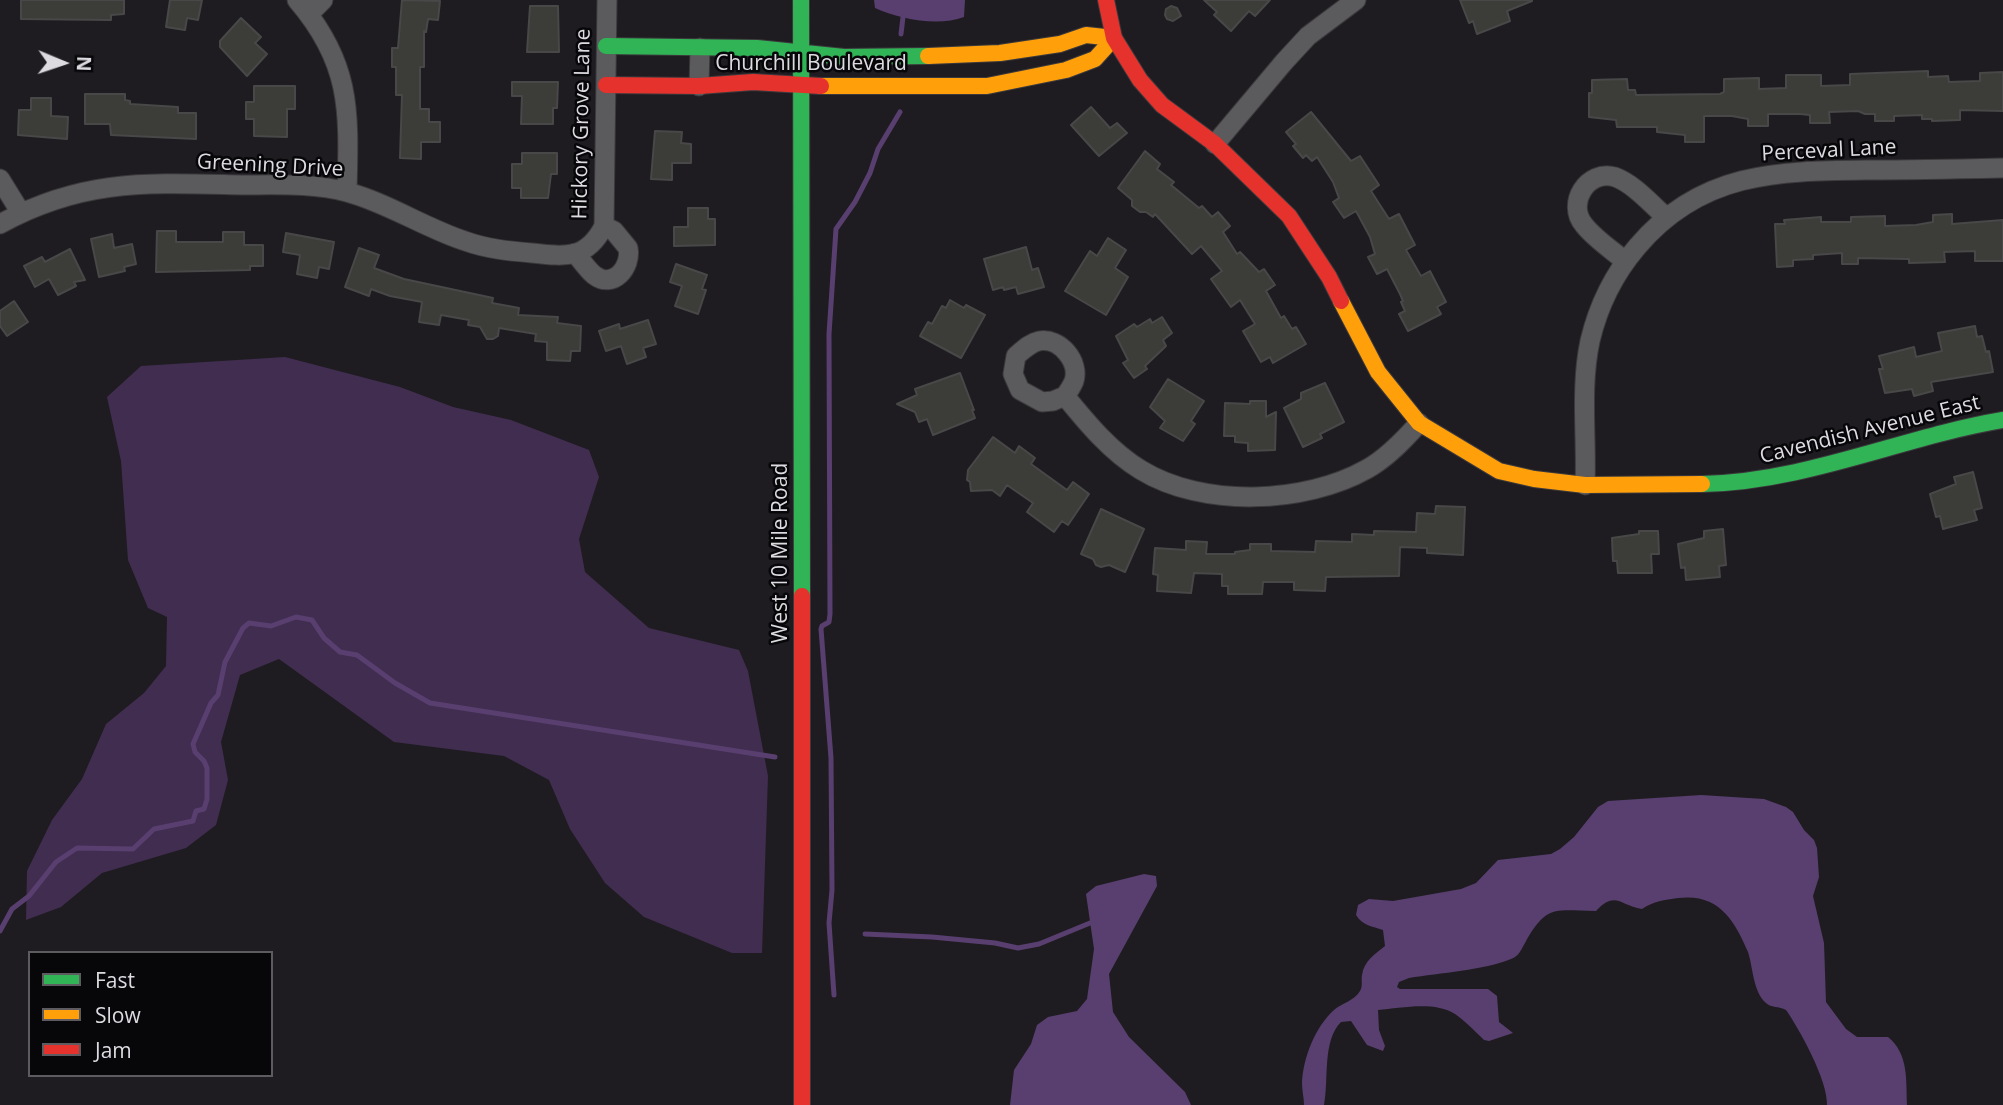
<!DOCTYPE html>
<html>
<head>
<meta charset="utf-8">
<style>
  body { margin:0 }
  #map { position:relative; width:2003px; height:1105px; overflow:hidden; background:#1e1c20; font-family:"Open Sans",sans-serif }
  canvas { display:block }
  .legend { position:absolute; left:28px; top:951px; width:245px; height:126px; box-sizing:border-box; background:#070609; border:2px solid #5d5b5f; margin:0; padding:9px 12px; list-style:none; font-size:21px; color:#dddbe0 }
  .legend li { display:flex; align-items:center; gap:14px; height:35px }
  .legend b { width:35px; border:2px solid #5d5b5f }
  .north { position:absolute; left:28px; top:28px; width:70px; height:70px; -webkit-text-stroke:5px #070609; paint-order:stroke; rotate:92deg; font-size:19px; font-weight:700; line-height:28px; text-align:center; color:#dddbe0 }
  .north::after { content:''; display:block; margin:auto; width:24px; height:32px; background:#dddbe0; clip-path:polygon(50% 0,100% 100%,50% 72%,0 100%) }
</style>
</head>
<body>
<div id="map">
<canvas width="2003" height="1105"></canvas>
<ul class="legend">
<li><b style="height:9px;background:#30b455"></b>Fast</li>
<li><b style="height:9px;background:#ff9f0a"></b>Slow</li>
<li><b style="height:9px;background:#e5322d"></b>Jam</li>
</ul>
<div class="north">N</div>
</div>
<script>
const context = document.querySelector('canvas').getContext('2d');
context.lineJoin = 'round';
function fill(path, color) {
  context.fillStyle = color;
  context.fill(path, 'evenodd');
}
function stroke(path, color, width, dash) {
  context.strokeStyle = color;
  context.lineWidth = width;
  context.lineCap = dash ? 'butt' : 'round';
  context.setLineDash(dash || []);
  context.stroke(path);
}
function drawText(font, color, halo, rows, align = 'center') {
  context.font = font + ' "Open Sans",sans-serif';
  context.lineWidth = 5;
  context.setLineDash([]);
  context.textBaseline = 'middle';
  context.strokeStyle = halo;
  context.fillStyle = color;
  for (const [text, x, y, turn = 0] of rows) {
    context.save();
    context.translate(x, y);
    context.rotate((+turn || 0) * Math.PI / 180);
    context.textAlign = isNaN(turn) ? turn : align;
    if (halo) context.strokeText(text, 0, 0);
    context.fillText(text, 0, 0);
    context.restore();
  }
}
const green = new Path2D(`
  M285,357l115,30 53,20 58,13 78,30 10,27 -20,62 6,33 64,56 90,22 9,21 20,105 -6,177h-30l-88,-36 -39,-34 -35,-54 -21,-49 -45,-24 -110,-14 -115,-83 -39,16 -19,67 7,38 -12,45 -30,23 -84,25 -41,34 -35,13 1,-49 25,-51 30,-41 24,-55 38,-31 22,-27 1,-49 -19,-9 -20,-48 -7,-99 -14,-64 34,-31z`);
const water = new Path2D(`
  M874,0h91l-1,17c-26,10 -65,2 -89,-9z
  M1701,795l63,4 22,8 7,5 11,18 10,10 3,8 2,29 -6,19 11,47 2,59 20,27 11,8h31c21,17 18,44 19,68h-80c1,-24 -27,-75 -41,-95 -7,-4 -15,-2 -20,-7 -13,-11 -13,-36 -18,-51 -14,-33 -30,-59 -70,-54 -14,2 -24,3 -36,11 -22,-3 -26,-19 -46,2 -40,0 -49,-8 -71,32 -4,7 -6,13 -14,16 -27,11 -71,14 -102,19l-10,4 -2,5 3,2h88l9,7 2,26 14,11 -24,8 -5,-1c-9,-9 -19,-19 -29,-26 -20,-13 -54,-6 -77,-4l1,20 6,16 -2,5 -16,-6 -16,-24 -10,1c-19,19 -12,58 -17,83h-20c0,-7 -2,-14 -2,-22 1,-25 13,-56 32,-73 8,-7 20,-9 26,-19 3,-5 1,-10 2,-16 2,-14 13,-21 23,-29l-2,-16c-11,-4 -20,-4 -27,-15l2,-10 11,-6 24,2 68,-12 15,-6 22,-23 53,-6 9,-5 14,-12 24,-30 10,-6z
  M1144,874l12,2 1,10 -48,88 4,38 16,25 56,55 6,13h-181l4,-35 17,-26 6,-19 11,-8 29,-6 10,-12 7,-50 -8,-55 10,-8z`);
const stream = new Path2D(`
  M901,34l2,-17
  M0,931l12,-22 17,-13 27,-34 21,-14 56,1 21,-20 39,-8 3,-10 8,-2 3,-10v-31l-3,-7 -9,-9 -2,-8 18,-41 7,-8 7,-33 18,-34 6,-5 22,3 25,-9 16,3 12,18 16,14 17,3 38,28 35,20 345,54
  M865,934l67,3 63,6 23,5 21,-4 51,-21
  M834,995l-5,-72 3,-33 -1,-132 -10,-129 1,-3 7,-4 1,-8 -1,-280 7,-105 19,-27 15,-29 8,-24 22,-37`);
const building = new Path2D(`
  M21,0h103v14l-13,1v5l-90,-1z
  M170,0h32l-4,20 -11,-2 -2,12 -19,-3z
  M402,0l38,1 -2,19 -10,-1 -2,13 -2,-1v36h-4v42h9v13h11v20h-19v17l-21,-1 2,-63h-6v-28h-4v-19h6z
  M1204,0h66l-15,16 -6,-5 -18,20 -17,-16 3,-3z
  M1460,0h72v1l-25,10 3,10 -33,13 -4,-13 -4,2z
  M530,6h28l1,46h-32z
  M1171,6l6,2 4,8 -8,5 -6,-2 -2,-4 1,-6z
  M241,18l20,19 -6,6 12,11 -20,22 -27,-29v-6z
  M1928,71v6l20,-1 1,6 31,-1v-8l23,-1v39l-43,-1v10l-28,1v-2h-10v-4l-28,1v5h-19v-7h-10l-7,-3 -29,1 1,11h-20v-8l-10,-1h-32v12h-20v-7l-16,-3h-28v26h-19v-7l-28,-3v-5h-40l-1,-7 -27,-3v-24h3v-13l35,-1 1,11h7l1,5 84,-1 4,-2v-13l35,-1v11l27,-1v-13h35v11l29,-1v-11z
  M512,82h46l-1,26h-4v16h-32l1,-28h-10z
  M254,86h41v23h-8v28l-33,-1v-17h-8v-17h8z
  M85,94h40v6l5,1v3l48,3v6h18v26l-85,-4 -1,-11h-25z
  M31,98h20v18l17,1 -1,22 -49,-4 1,-25h12z
  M1091,107l19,21 7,-5 10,10 -28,23 -28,-31z
  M1311,112l40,49 9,-5 19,29 -8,6 18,28 10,-5 16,31 -9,5 15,26 9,-5 16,31 -9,5 4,7 -33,17 -9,-17 6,-3 -4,-9 2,-1 -3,-7 -13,-25 -10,5 -9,-17 7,-3 -5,-17 -14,-26 -12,7 -11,-16 6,-4 -6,-16 -16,-25 -5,4 -6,-6 -3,3 -10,-12 3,-2 -10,-12z
  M655,131l27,1 -1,11 10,1v19h-19v17l-21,-1z
  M1145,151l15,13 -3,5 17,13 -3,3 28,23 3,-2 10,11 6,-5 12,14 -7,6 14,22 3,-2 19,20 5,-3 11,16 -9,6 15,27 3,-2 8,13 4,-2 10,17 -33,19 -3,-6 -9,5 -18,-31 12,-7 -15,-24 -9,7 -20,-28 11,-8 -21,-25 -9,8 -37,-40 -2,3 -7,-5h-6l-8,-6v-6l-14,-12z
  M522,153h35v21h-6l-3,24h-27v-10h-9v-24h10z
  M688,208h20v11h7v26l-41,1v-19h14z
  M1952,214v10l51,-4v41h-28v-10l-31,1 1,10 -36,1v-4l-51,-1v6h-16v-11l-29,2v4l-20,1v6l-16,1 -2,-43h10l-1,-4 37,-3v5h30v-5l34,-1v10l31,-1 17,-3v-7z
  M157,231h19v11h47v-10h21v13h19v21h-13v4l-94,2z
  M286,233l48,9 -5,27 -10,-2 -2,11 -20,-4 3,-19 -17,-3z
  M112,234l2,14 18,-4 4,20 -12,3 1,4 -26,6 -8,-38z
  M1108,238l18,12 -11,18 13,9 -22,38 -41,-24 25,-40 7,5z
  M1026,247l6,23 6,-2 6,19 -26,7 -2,-7 -12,3 -1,-3 -10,3 -9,-31z
  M359,248l20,7 -5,13 30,11 89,19 -1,5 27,5 -1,7 40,2 -1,6 24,3 -1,25h-9l-1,10 -23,-1v-18l-12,-1 1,-7 -37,-6 -1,8 -5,3h-6l-7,-12 -12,-2 1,-5 -28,-5 -2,10 -20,-3 3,-20 -32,-6 -19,-7 -2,7 -24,-9z
  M70,249l15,31 -11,2 2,4 -18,9 -9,-16 -14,8 -11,-21 18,-9 3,5z
  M676,264l31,11 -5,14 4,1 -8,24 -23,-8 7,-20 -12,-4z
  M950,300l14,8 2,-3 19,10 -24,43 -41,-22 8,-14 4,2 10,-18 4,2z
  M14,301l14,21 -21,14 -7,-10v-15z
  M1162,317l10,16 -9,7 3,6 -21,20 2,3 -13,9 -11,-15 5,-3 -12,-24 18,-12 3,3 13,-8 2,4z
  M648,320l8,24 -13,4 3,9 -19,7 -6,-18 -15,5 -7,-20 20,-7 1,5z
  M1975,326l2,11 5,-1 4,16 3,-1 4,21 -62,10 2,9 -19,5 -2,-7 -27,4 -6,-24h4l-4,-13 35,-9 2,10 26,-6 -4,-18z
  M960,373l14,37h-2l3,8 -42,17 -6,-16 -8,3 -4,-10 -18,-8 20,-9 -2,-6z
  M1168,379l36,22 -13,20 4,3 -12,17 -23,-13 5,-7 -15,-14z
  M1325,383l19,39 -24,12 2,4 -19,9 -19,-39 17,-9v-6z
  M1250,401h16v16l10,-5 -1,38 -27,1v-8l-13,-1v-6h-11l1,-33 25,1z
  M993,437l22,16 4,-7 16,12 -4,6 36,26 6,-8 16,12 -21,31 -6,-4 -8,11 -27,-20 6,-9 -26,-18 -7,11 -8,-6 -21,1 -1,-9 -3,-2 1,-10z
  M1973,472l9,36 -8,2 3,10 -34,9 -3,-13 -4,1 -6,-23 26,-10 -2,-7z
  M1436,506l29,1 -2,48 -36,-2v-5l-27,-1 -1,29 -73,1 -1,14 -31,-1v-8h-31l-1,12h-34v-8h-6v-12l-28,-1 -3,20 -34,-2 1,-16 -5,-1 2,-26 31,2v-9l21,1 -1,12h29v-2l15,-2v-6h21v7l44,1 1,-11 36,1v-8l22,1v-4l42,1 1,-19 18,1z
  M1101,509l43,20 -19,43 -16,-7 -8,2 -5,-2 -3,-6 -12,-5z
  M1723,529l3,36 -7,1 1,11 -34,3 -1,-13 -4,1 -3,-24 26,-6v-7z
  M1639,531h19l1,23h-8l1,19h-34l-1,-12h-4l-1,-23 27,-4z`);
const street = new Path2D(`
  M297,0c55,64 52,112 50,192
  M309,14l14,-14
  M699,86l1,-38
  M1215,144l69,-82 24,-26 48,-36
  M0,179l21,34
  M0,224c84,-46 150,-41 242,-39 34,0 72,-2 105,7 41,11 78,36 118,49 22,8 44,10 67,12 35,4 55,6 72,-27l3,-226
  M575,253c6,7 12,16 19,22 19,15 38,-8 34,-27l-14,-17 -10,-5
  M1625,261c-13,-11 -30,-22 -41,-36 -18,-21 3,-56 31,-48 19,7 36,27 51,40
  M1065,396l-12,5 -11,1 -22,-12 -7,-16 3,-18c7,-6 14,-13 23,-15 21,-4 41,21 35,40 -2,5 -6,11 -9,15 22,27 46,56 76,74 62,38 164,34 226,-1 20,-11 37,-29 52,-46
  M1585,485c2,-48 -5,-97 5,-144 8,-34 24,-67 47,-94 64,-76 141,-76 233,-77 44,0 89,-1 133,-2`);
const fast = new Path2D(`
  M801,0l1,596
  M606,46l151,2 87,9 84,-1
  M1702,484c104,-2 200,-47 301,-64`);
const slow = new Path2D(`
  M821,86h166l79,-16 29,-11 19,-21 -28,-3 -26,9 -60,9 -72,3
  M1341,301l37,71 41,51 80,48 35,8 51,6 117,-1`);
const jam = new Path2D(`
  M1106,0l8,38 26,42 22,25 53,39 74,72 40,61 12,24
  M606,85l93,1 54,-4 68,4
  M802,596v509`);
const streetNames = [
  ["Churchill Boulevard",811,64],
  ["Hickory Grove Lane",582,124,-89],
  ["Perceval Lane",1829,151,-3],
  ["Greening Drive",270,166,3],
  ["Cavendish Avenue East",1870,430,-14],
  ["West 10 Mile Road",781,553,-90]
];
fill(green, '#402d50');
fill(water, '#583f6f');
stroke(stream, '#583f6f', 5);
fill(building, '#3c3c39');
stroke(building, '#484848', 2);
stroke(street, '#3b393c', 21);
stroke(fast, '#3b393c', 18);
stroke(slow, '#3b393c', 18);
stroke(jam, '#3b393c', 18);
stroke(street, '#5b5a5c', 19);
stroke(fast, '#30b455', 16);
stroke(slow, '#ff9f0a', 16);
stroke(jam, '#e5322d', 16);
drawText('21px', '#dddbe0', '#070609', streetNames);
</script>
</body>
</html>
